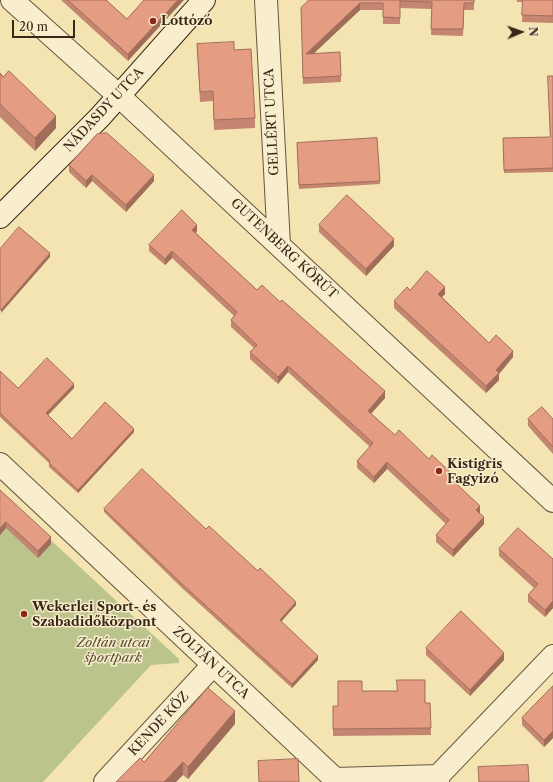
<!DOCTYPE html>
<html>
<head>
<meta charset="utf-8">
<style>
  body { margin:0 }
  #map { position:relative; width:553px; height:782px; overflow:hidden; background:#f4e4b2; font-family:"Libre Caslon Text",serif }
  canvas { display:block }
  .north { position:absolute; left:501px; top:12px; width:40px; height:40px; -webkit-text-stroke:3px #f8edcd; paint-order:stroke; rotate:88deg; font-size:11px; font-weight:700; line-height:16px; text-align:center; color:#392617 }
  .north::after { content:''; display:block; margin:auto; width:14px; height:18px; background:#392617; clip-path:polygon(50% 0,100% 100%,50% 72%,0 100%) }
  .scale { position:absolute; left:12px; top:20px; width:63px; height:18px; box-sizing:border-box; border:2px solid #392617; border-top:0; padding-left:5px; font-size:12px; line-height:14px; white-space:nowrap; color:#392617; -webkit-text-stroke:3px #f8edcd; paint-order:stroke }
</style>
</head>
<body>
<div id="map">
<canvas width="553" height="782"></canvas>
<div class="north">N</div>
<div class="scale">20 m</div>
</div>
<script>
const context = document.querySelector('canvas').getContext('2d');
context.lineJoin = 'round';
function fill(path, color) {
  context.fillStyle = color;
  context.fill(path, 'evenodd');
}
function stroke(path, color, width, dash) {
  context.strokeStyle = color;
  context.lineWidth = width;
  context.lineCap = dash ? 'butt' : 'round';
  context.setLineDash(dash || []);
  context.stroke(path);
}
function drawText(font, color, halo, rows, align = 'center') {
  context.font = font + ' "Libre Caslon Text",serif';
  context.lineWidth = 3;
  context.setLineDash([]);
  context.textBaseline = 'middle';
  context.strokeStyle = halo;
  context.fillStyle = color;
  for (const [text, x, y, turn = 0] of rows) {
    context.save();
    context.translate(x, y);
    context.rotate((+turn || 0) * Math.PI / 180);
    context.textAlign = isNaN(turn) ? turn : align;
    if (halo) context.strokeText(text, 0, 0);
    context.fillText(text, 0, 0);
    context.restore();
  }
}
const green = new Path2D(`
  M0,493l179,166v4l-28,2 -108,117h-43z`);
const street = new Path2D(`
  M12,0l107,96 434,405
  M266,0l13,245
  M0,464l335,315
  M438,776l115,-120
  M105,782l108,-117
  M335,782v-3l103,-3v6`);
const secondary = new Path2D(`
  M0,217l100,-100 104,-117`);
const wall = new Path2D(`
  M61,0h45l21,19 17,-19 -16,61z
  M309,0h165v10h-10l-1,26 -32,-1 1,-26 -32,-1v16h-17v-14h-23l-47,43 28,23v6l-38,2 -2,-76z
  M517,0h36v23l-31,-1 1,-20h-6z
  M197,44l37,6 21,68v10l-41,2 -1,-29 -13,1z
  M0,73l56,55 -21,23 -35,-34z
  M553,76v96l-49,1 -1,-35 47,-1z
  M377,138l3,46 -81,5 -2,-46z
  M69,165l85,16 -28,31 -34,-31 -6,7 -17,-16z
  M319,225l75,21 -28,30 -47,-44z
  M197,231l-1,2 61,57 128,108 -14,16 24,21 54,41 31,37v1l4,10 -31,33 -17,-15v-7l10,-11 -59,-55 -13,14 -17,-15v-7l13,-14 -82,-75 -10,12 -28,-25v-7l4,-4 -23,-21v-7l3,-4 -62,-58 -7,7 -16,-14v-6z
  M410,290l35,4 -3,3 47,46 24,14 -14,17v6l-13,13 -92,-85v-7z
  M0,371l18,17h56l-26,27 24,24 62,-7 -56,61 -29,-26v-4l-49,-46z
  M528,419h25v35l-25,-28z
  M0,490l51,54 -13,14 -32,-30 -6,7z
  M104,509l102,20 52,42 38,34 -15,16 37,39 -26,28 -110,-100 -78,-76z
  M499,549l54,10v49l-8,9 -17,-15v-7l6,-7 -35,-32z
  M426,648l78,12 -34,36 -44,-41z
  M553,686v52l-9,9 -22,-22v-7z
  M362,691l63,12h5l1,32 -98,1v-30h5z
  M235,724l-47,55 -5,-4 -39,-13z`);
const shadedWall = new Path2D(`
  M178,0h6l-56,61v-7z
  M360,3v7l-54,51v-7z
  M56,116v12l-21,23v-13z
  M92,175v6l-6,7v-7z
  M154,175v6l-28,31v-7z
  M197,225v6l-5,6v-7z
  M394,239v7l-28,30v-7z
  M172,251v7l-7,7v-6z
  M50,253v4l-49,56v-3z
  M445,287v7l-7,7v-7z
  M513,351v6l-14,17v6l-13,13v-7l10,-16z
  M288,366v6l-10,12v-7z
  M74,384v4l-28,29v-4z
  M385,391v7l-17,19v-6z
  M134,429v3l-56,61v-3z
  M387,462v7l-13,14v-6z
  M449,471v6l-3,-3z
  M480,506v7l-4,4v-7z
  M484,517v7l-31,33v-7z
  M6,522v6l-6,7v-7z
  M51,537v7l-13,14v-7z
  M553,601v7l-8,9v-7z
  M296,602v3l-16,18v-3z
  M504,653v7l-34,36v-6z
  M318,656v4l-26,28v-4z
  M235,711v13l-47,55v-12z
  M553,731v7l-9,9v-7z
  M183,762v13l-7,7h-12z`);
const building = new Path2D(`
  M68,0h38l21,19 17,-19h34l-50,54z
  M309,0h165v3h-10l-1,26h-32l1,-27 -32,-1v17l-17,-1v-14h-23l-54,51 34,-2 1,24 -38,2 -2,-70z
  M523,0h30v16l-31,-1z
  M234,42v8l17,-1 4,69 -41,2 -1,-29 -13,1 -3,-48z
  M9,71l47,45 -21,22 -35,-34v-31l3,4z
  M548,76h5v92l-49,2 -1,-32 47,-1z
  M107,133l47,42 -28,30 -34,-30 -6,6 -17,-16 28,-31z
  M377,138l3,43 -81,4 -2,-42z
  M347,195l47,44 -28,30 -47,-44z
  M182,210l15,15 -5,5 65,60 5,-5 18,17 2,-2 103,91 -17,20 27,24 4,-5 30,29 3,-4 17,16 -3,3 34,32 -4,4 8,7 -31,33 -17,-15 13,-15 -62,-58 -13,15 -17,-16 16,-18 -85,-77 -10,11 -28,-25 7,-7 -26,-25 6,-8 -65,-61 -7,8 -16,-14z
  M19,227l31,26 -49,57 -1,-1v-60z
  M427,271l18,16 -7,7 51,49 7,-8 17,16 -17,19 3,3 -13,13 -92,-85 13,-14 3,3z
  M47,358l27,26 -28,29 26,26 33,-37 29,27 -56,61 -29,-27 1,-2 -50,-48v-42l18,17z
  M542,407l11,12v28l-25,-28z
  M142,469l64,60 3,-3 49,45 2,-3 36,34 -16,18 38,36 -26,28 -110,-100 -78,-75z
  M0,490l51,47 -13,14 -32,-29 -6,6z
  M518,528l35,31v42l-8,9 -17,-15 10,-11 -39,-35z
  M461,611l43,42 -34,37 -44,-42z
  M397,680h28v23h5l1,25 -98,1v-23h5v-25h24v10h35z
  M553,686v45l-9,9 -22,-22z
  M208,688l27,23 -47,56 -5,-5 -19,20h-48l24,-24 4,4z
  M298,759l1,23h-40l-1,-21z
  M528,765l1,17h-50l-1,-15z`);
const markers = [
  [153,21,4,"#8f2418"],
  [439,471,4,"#8f2418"],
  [24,614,4,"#8f2418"]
];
const poiNames = [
  ["Lottózó",161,21],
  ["Kistigris",447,464],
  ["Fagyizó",447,479],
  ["Wekerlei Sport- és",32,607],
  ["Szabadidőközpont",32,622]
];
const streetNames = [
  ["NÁDASDY UTCA",104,110,-47],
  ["GELLÉRT UTCA",272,122,-93],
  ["GUTENBERG KÖRÚT",284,249,43],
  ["ZOLTÁN UTCA",211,663,43],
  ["KENDE KÖZ",159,724,-47]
];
const parkNames = [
  ["Zoltán utcai",113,643],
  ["sportpark",113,658]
];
fill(green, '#bbc48c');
stroke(street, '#68563e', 24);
stroke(secondary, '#392617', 24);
stroke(street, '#f8edcd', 22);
stroke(secondary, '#f8edcd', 22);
fill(wall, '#c48670');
fill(shadedWall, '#a06d5b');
fill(building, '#e49c82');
stroke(building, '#a06d5b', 1);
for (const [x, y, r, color] of markers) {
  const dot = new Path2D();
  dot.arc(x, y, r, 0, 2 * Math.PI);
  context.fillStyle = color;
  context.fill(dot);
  stroke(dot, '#f8edcd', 1.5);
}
drawText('bold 13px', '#392617', '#f8edcd', poiNames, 'left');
drawText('13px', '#392617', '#f8edcd', streetNames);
drawText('italic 13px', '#5a4e34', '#f8edcd', parkNames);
</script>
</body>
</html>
